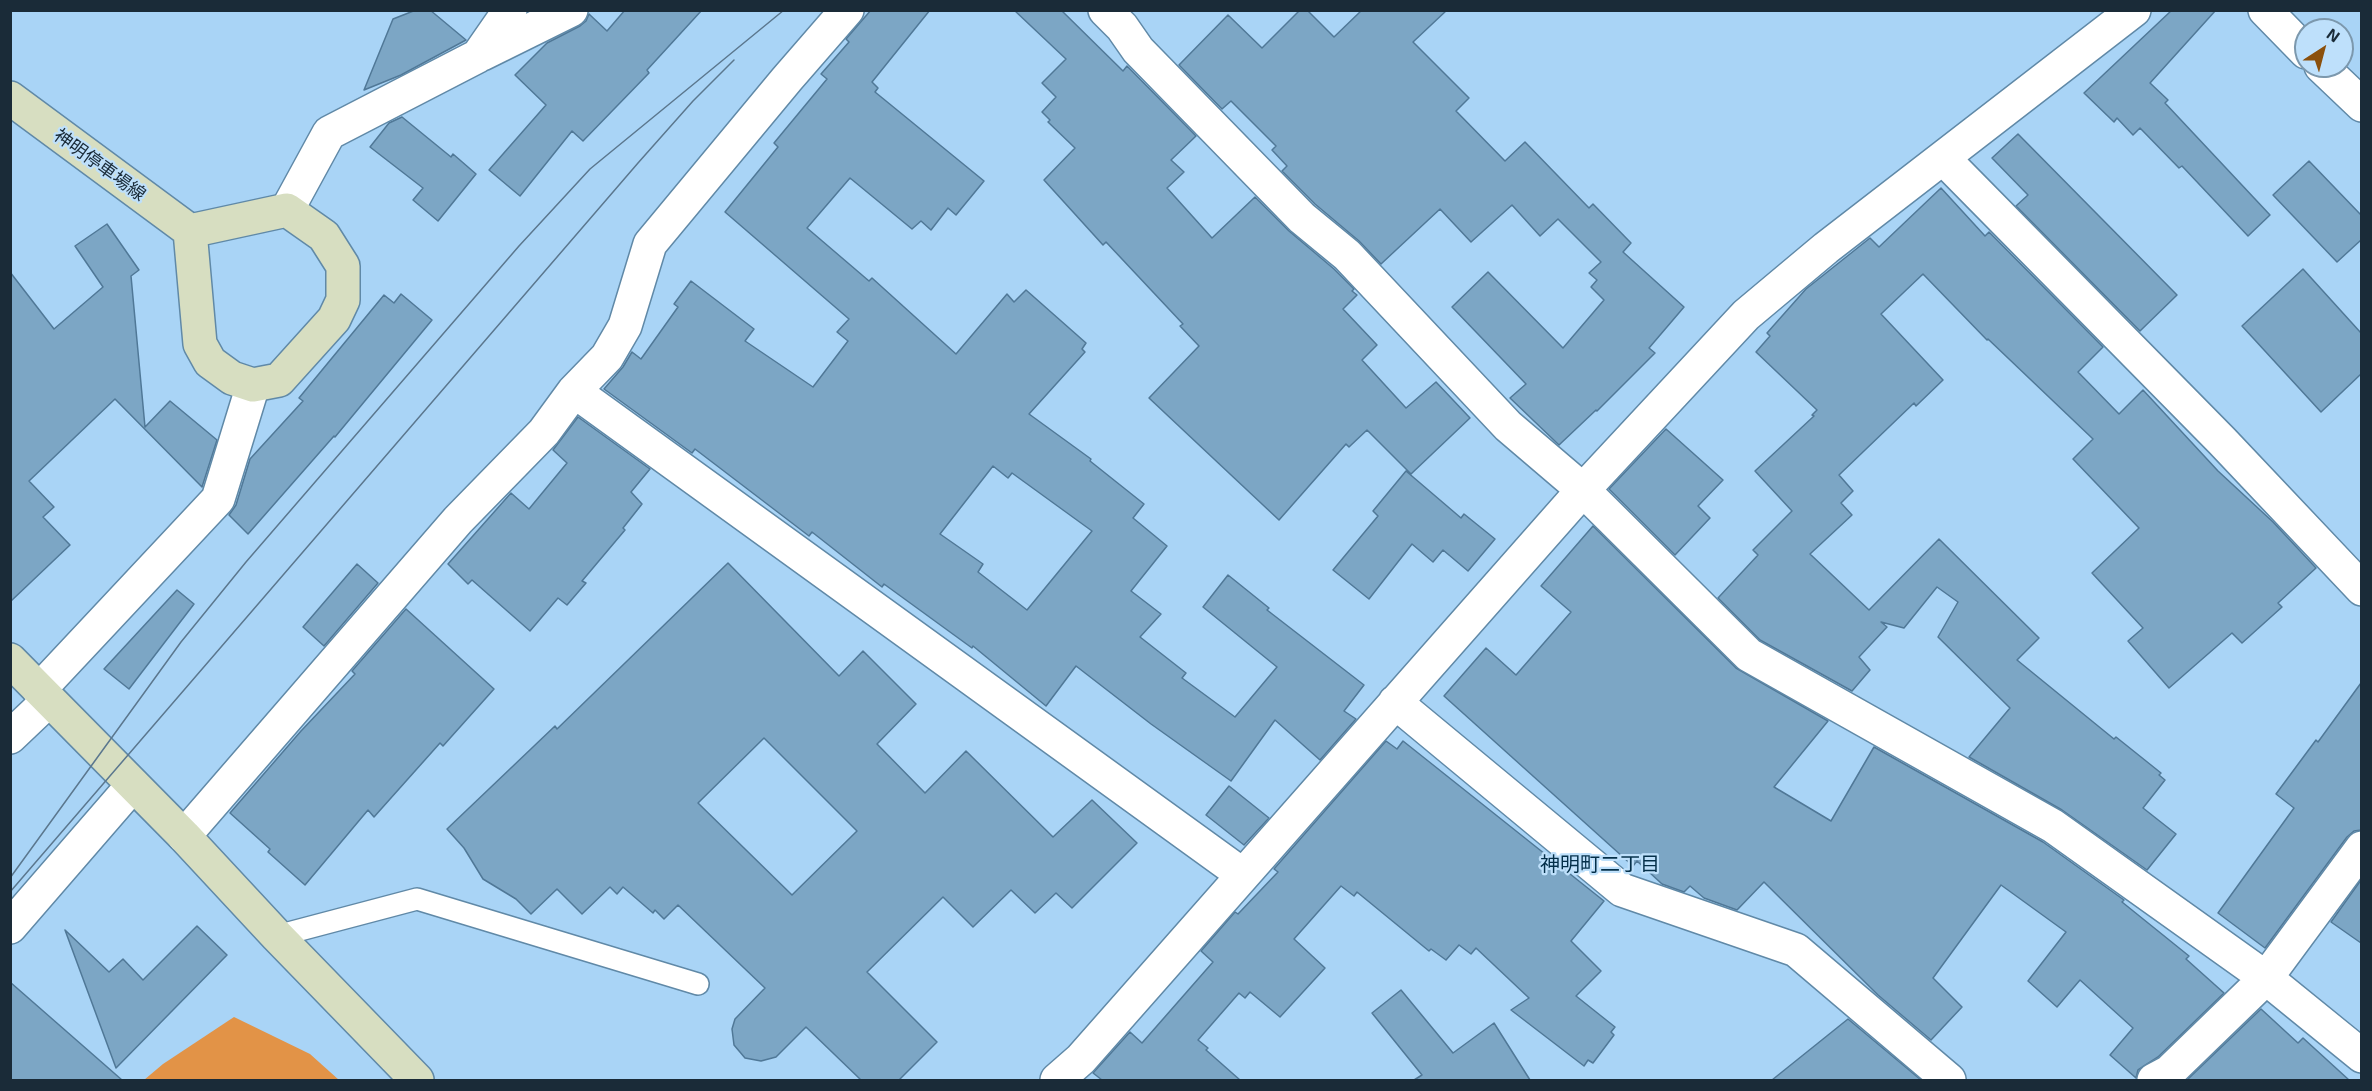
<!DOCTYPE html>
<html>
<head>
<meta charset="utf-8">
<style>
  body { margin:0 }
  #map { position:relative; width:2372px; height:1091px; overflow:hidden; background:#a9d4f6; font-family:"Exo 2",sans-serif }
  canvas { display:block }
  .frame { position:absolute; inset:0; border:12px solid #1a2b38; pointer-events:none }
  .north { position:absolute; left:2294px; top:18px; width:60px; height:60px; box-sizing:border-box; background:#bee0fb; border:2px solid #7c98ad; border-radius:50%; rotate:36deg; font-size:16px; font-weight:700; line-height:24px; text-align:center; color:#1a2b38 }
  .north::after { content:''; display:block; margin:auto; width:21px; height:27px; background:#8b500c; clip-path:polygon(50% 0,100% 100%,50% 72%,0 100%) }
</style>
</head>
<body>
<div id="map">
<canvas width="2372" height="1091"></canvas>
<div class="frame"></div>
<div class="north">N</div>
</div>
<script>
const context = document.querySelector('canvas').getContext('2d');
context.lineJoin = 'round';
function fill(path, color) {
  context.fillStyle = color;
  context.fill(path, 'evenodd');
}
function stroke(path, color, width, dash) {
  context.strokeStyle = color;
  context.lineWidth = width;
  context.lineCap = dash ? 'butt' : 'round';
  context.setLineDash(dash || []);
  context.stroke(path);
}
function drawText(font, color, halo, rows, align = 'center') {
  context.font = font + ' "Exo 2","Noto Sans JP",sans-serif';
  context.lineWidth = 4.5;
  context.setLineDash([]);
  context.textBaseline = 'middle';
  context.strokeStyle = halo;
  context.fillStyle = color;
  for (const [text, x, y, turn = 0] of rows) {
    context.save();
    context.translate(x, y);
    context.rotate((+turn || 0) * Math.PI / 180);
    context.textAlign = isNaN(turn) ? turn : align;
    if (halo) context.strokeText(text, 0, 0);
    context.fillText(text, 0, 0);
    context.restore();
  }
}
const green = new Path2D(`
  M234,1017l76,37 29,26h-195l19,-16z`);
const building = new Path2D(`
  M416,10h14l36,30 -65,35 -37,15 29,-71z
  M625,10h77l-55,60 2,3 -66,68 -11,-10 -52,65 -31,-26 57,-65 -31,-30 32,-32 33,-17 6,-5 3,-7 18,17z
  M871,10h59l-58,72 6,6 -3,4 109,89 -28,34 -8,-7 -17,22 -10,-9 -9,8 -62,-51 -43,50 62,53 3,-3 84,76 51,-60 7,8 12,-12 60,53 -4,6 3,3 -56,62 62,45 -1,2 54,43 -11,14 34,28 -36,45 30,23 -21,23 46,36 -4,5 53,39 42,-50 -74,-60 25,-32 41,33 -2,2 97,75 -20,26 12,8 -36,41 -45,-40 -44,61 -80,-57 -75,-58 -30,40 -73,-60 -1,2 -88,-64 -2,3 -70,-55 -3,4 -114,-87 -3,4 -88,-64 19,-22 9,-15 9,7 37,-52 -4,-3 17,-23 63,48 -9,12 68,46 35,-46 -11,-9 12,-13 -124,-107 53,-65 -4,-4 53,-64 -6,-5 28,-32 -3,-3zM993,466l15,12 4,-5 80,58 -65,79 -49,-38 5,-8 -43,-30z
  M1014,10h47l62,61 4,-5 69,70 -25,24 13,12 -17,16 45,50 43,-41 34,34 45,38 20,20 -2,2 5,4 -14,14 34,36 -15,15 44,48 30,-26 34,36 -59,56 -44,-44 -18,17 -3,-3 -67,76 -130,-122 50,-52 -19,-20 3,-2 -77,-82 -3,3 -59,-65 31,-32 -27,-26 2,-2 -8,-8 14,-15 -14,-14 24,-24z
  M1300,10h7l27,27 28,-27h85l-34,32 56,56 -13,13 49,50 20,-19 64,66 4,-4 38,39 -8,9 61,55 -35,41 6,5 -58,58 -1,-1 -37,35 -49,-47 16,-14 -74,-77 36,-35 75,76 41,-48 -13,-13 6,-7 -8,-7 12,-11 -43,-43 -18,17 -28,-31 -41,37 -31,-33 -59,55 -22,-23 -44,-37 -33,-33 5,-5 -15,-16 4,-4 -45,-45 -9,8 -43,-44 49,-50 34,33z
  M2172,10h44l-66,73 18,17 -3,3 105,112 -22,21 -66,-70 -3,2 -39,-40 -7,7 -16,-17 -3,4 -30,-29z
  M402,117l49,40 2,-3 23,20 -38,47 -25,-21 10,-12 -53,-41 19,-24z
  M2018,134l159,161 -37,36 -124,-125 12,-11 -36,-37z
  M2309,161l52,54v25l-24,22 -64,-67z
  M1941,188l44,48 4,-4 114,115 -25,25 41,42 24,-24 75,81 55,51 43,46 -38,35 4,4 -40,36 -10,-10 -63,55 -41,-47 15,-13 -51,-55 47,-45 -66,-69 20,-20 -105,-100 -1,1 -64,-66 -42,40 62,66 -27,26 -2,-3 -75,72 14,16 -12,12 11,12 -42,39 59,56 70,-71 100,99 -22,22 97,79 2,-2 45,36 -2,2 6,5 -22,28 33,26 -29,36 -85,-60 -93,-53 41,-49 -72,-71 20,-35 -21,-15 -33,41 -23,-6 6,5 -28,30 11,13 -18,21 -92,-51 -42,-42 40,-43 -5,-5 39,-39 -37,-40 59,-55 -2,-1 5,-5 -61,-58 14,-16 -3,-3 39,-44 64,-51 9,9z
  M107,224l32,46 -8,6 14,151 25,-26 47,39 -15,47 -87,-88 -86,82 25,26 -11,10 27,28 -60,57v-330l44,57 49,-42 -28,-41z
  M2303,269l58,64v41l-40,38 -79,-86z
  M401,294l31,26 -97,117 -1,-1 -86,98 -19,-19 7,-10 14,-46 53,-58 -4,-3 85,-103 10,8z
  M578,417l72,52 -19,23 11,12 -19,24 2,2 -43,51 4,2 -19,22 -9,-7 -28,33 -58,-51 -4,4 -20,-20 63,-71 18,16 38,-46 -14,-13z
  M1666,429l57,51 -25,26 12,12 -35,37 -66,-66z
  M1406,471l55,47 3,-4 31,25 -27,32 -25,-21 -10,12 -21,-18 -43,55 -36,-29 45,-54 -5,-5z
  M1593,526l143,142 92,53 -54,66 57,34 43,-74 169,95 81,58 -2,2 67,54 -3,3 38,34 -66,64 -20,13 -2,8 -26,-23 23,-27 -53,-48 -23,27 -29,-26 38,-49 -65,-47 -68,93 29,29 -31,33 -53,-45 -114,-113 -27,28 -33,-12 -14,-12 -6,6 -22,-8 -25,-23 -4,5 -189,-170 42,-48 30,27 55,-63 -30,-26z
  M728,563l111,113 24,-25 53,53 -39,40 48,49 41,-42 87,86 39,-37 45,43 -65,65 -16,-15 -21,20 -24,-23 -38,37 -30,-30 -76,75 70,70 -38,38h-38l-55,-53 -30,30 -15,4 -16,-3 -11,-13 -2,-16 3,-10 30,-31 -87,-83 -14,14 -9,-9 -2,3 -30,-26 -6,7 -7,-7 -28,27 -25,-25 -26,25 -15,-15 -33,-20 -19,-31 -17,-19 108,-103 2,3zM764,738l93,93 -65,64 -94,-92z
  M357,564l21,19 -54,63 -21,-19z
  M177,590l17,14 -65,85 -25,-20z
  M406,609l88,80 -51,57 -3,-3 -66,74 -6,-7 -63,75 -37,-33 2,-3 -40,-36 71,-82 54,-57 -3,-3z
  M2361,683v147l-7,1 -7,6 -82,111 -47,-35 76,-105 -18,-14 40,-54 2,2z
  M1386,741l11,8 6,-8 201,160 -33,40 30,30 -25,25 39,31 -4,5 3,3 -21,28 -5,-3 -4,6 -73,-56 18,-12 -53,-50 -5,6 -12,-9 -13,15 -15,-11 -2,2 -72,-59 -3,4 -13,-10 -47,53 31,29 -45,49 -30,-25 -5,6 -6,-5 -41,47 10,8 -2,2 34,30h-138l-9,-7 37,-41 12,11 71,-81 -12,-11 34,-39 3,2 40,-42 -4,-3z
  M1229,786l40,32 -25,27 -38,-30z
  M2361,880v63l-30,-21z
  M197,926l30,29 -111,113 -51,-138 44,42 14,-13 20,21z
  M10,982l112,98h-112z
  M1401,990l52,63 41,-30 36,57h-116l8,-5 -50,-62z
  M2261,1009l37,34 5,-5 46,42h-162z
  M1848,1019l73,61h-149z`);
const lane = new Path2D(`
  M277,936l140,-37 281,85`);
const street = new Path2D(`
  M1105,10l17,17 16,23 164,168 45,37 161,171 75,64 166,165 304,171 213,152 96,78
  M2265,10l41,42
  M482,54l89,-44
  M2321,66l41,39
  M1943,158l279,283 140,148
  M287,210l42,-77 149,-77 32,-46
  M574,391l669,484
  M39,690l179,-191 35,-114
  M1395,702l227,188 174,60 153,130
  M10,737l39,-37
  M184,836l274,-316 86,-88 30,-41 33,-34 18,-31 25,-82 137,-165 60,-69
  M10,927l123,-142
  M1057,1080l24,-21 502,-569 163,-175 80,-67 308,-238
  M2154,1080l15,-8 97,-94 96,-130`);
const secondary = new Path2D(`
  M10,98l180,133 10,113 10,18 22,16 21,7 26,-5 55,-61 9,-19v-34l-19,-30 -37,-26 -97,21
  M10,660l174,176 93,100 140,144`);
const tram = new Path2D(`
  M10,878l171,-236 65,-80 273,-316 71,-77 194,-159
  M10,892l628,-729 55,-62 41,-41`);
const streetNames = [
  ["神明停車場線",100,165,36]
];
const neighbourhoodNames = [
  ["神明町二丁目",1600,864]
];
fill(green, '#e29347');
fill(building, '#7ca6c5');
stroke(building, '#507897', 1.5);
stroke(lane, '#6089a7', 24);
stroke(street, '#6089a7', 36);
stroke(secondary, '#6089a7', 36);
stroke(lane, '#fff', 21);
stroke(street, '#fff', 33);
stroke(secondary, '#d7dec1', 33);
stroke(tram, '#5b778e', 1.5);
drawText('18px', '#1a2b38', '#bee0fb', streetNames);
drawText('20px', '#042f49', '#bee0fb', neighbourhoodNames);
</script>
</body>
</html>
